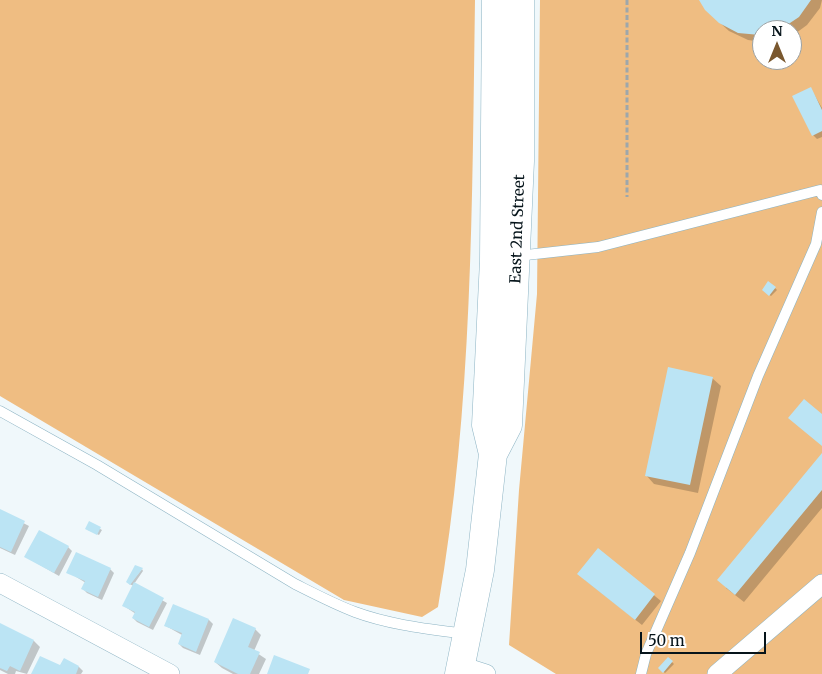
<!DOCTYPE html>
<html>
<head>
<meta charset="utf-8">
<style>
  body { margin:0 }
  #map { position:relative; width:822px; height:674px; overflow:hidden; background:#f0f8fb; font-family:Merriweather,serif }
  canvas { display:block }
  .north { position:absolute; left:752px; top:20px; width:50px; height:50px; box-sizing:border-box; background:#fff; border:1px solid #9ba1a3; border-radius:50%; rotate:0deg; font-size:14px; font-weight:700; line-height:20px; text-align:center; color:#06141a }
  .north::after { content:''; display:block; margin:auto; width:18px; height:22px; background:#7a582f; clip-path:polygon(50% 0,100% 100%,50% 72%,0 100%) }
  .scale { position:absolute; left:640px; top:632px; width:126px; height:22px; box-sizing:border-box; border:2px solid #06141a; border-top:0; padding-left:6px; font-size:15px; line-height:18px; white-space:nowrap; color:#06141a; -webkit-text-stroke:4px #fff; paint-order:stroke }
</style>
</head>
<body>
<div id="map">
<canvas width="822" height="674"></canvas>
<div class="north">N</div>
<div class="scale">50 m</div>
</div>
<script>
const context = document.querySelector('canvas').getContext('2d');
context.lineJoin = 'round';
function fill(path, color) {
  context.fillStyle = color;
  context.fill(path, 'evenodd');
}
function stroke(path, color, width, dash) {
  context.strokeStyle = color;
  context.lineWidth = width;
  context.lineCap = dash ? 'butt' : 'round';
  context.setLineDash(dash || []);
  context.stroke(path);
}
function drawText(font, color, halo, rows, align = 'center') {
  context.font = font + ' Merriweather,serif';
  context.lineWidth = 5;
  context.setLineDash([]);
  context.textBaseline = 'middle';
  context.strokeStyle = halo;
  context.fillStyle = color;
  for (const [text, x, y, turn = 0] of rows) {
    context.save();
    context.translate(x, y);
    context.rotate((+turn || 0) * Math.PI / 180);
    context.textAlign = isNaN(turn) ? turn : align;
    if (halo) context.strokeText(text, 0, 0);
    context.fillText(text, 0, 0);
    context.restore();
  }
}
const green = new Path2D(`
  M0,0h475c-3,202 -2,407 -37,607l-16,10 -78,-17 -344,-204z
  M540,0h282v674h-266l-47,-29 10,-155 18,-196zM762,30h30v30h-30z`);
const shadow = new Path2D(`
  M701,0h121l-2,8 -13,17 -15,11v-6h-30v12l-14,-2 -19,-9 -23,-21z
  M811,89l11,19v29l-5,2 -4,-4z
  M775,288l2,2 -6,6 -6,-4z
  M712,378l9,8 -23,107 -44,-9 -8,-9z
  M822,455v53l-78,94 -18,-14z
  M0,511l29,15 -14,29 -15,-7z
  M89,523l13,7 -3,5 -11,-5z
  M68,547l4,4 -13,25 -33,-19z
  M598,550l63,51 -19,24 -57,-45z
  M110,569l4,4 -12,27 -15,-7 -4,-4 3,-6 -18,-11z
  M142,569l1,2 -9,13 33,19 -14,27 -16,-8 -4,-4 3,-4 -12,-8 10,-20 -5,-2z
  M174,606l35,14 4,4 -13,31 -17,-7 -4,-4 3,-9 -16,-9z
  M1,625l33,16 6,6 -13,27 -11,-3 -1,3h-7l-8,-4z
  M255,629l6,6 -7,16 12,8 -7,15h-26l-11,-6 -7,-6z
  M668,658l6,6 -9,9 -6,-5z
  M61,667h18l4,4 -2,3h-48z`);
const building = new Path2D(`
  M699,0h112l-12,17 -18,12 -19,1 -2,5 -22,-2 -19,-10 -14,-13z
  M811,87l11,23v21l-10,5 -20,-40z
  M768,281l8,6 -7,9 -7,-6z
  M668,367l45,10 -23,108 -45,-9z
  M804,399l18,15v32l-34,-28z
  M822,453v37l-87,105 -18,-15z
  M0,509l25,12 -14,31 -11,-5z
  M89,521l12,6 -4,8 -12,-6z
  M39,530l30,16 -15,27 -30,-16z
  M598,548l57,46 -20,26 -58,-46z
  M76,552l35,16 -13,29 -17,-8 4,-8 -19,-8z
  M135,565l8,3 -13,17 -4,-3z
  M134,582l30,16 -15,29 -17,-9 3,-6 -13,-6z
  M173,604l36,15 -13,33 -18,-8 4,-11 -18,-7z
  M233,618l23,10 -8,19 12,5 -10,22h-12l-24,-12z
  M0,623l34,17 -14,31 -10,-5 -3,5 -7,-3z
  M274,655l36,14 -2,5h-41z
  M40,656l20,9 4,-7 15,8 -3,8h-45z
  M668,657l5,4 -10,12 -5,-5z`);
const path = new Path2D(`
  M627,0v197`);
const service = new Path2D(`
  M517,256l81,-9 222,-57 2,5
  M0,411l97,54 198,119c20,10 39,20 60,28 35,13 74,17 111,22
  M641,674l5,-20 44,-101 68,-177 58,-132 6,-32`);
const minor = new Path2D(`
  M0,583l170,91
  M461,666l25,8
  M717,674l105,-90`);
const secondary = new Path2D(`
  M493,454l15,-29 12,-264v-161
  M459,674l21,-104 13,-116 -7,-29 8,-165 2,-260`);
const streetNames = [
  ["East 2nd Street",518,229,-88]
];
fill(green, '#efbd82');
fill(shadow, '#0003');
fill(building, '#bbe4f4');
stroke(service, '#8cb3c3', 11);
stroke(minor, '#8cb3c3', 20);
stroke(secondary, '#8cb3c3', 29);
stroke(path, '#9da7ab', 3, [5, 2.5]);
stroke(service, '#fff', 10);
stroke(minor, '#fff', 19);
stroke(secondary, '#fff', 28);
drawText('15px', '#06141a', '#fff', streetNames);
</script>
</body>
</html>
